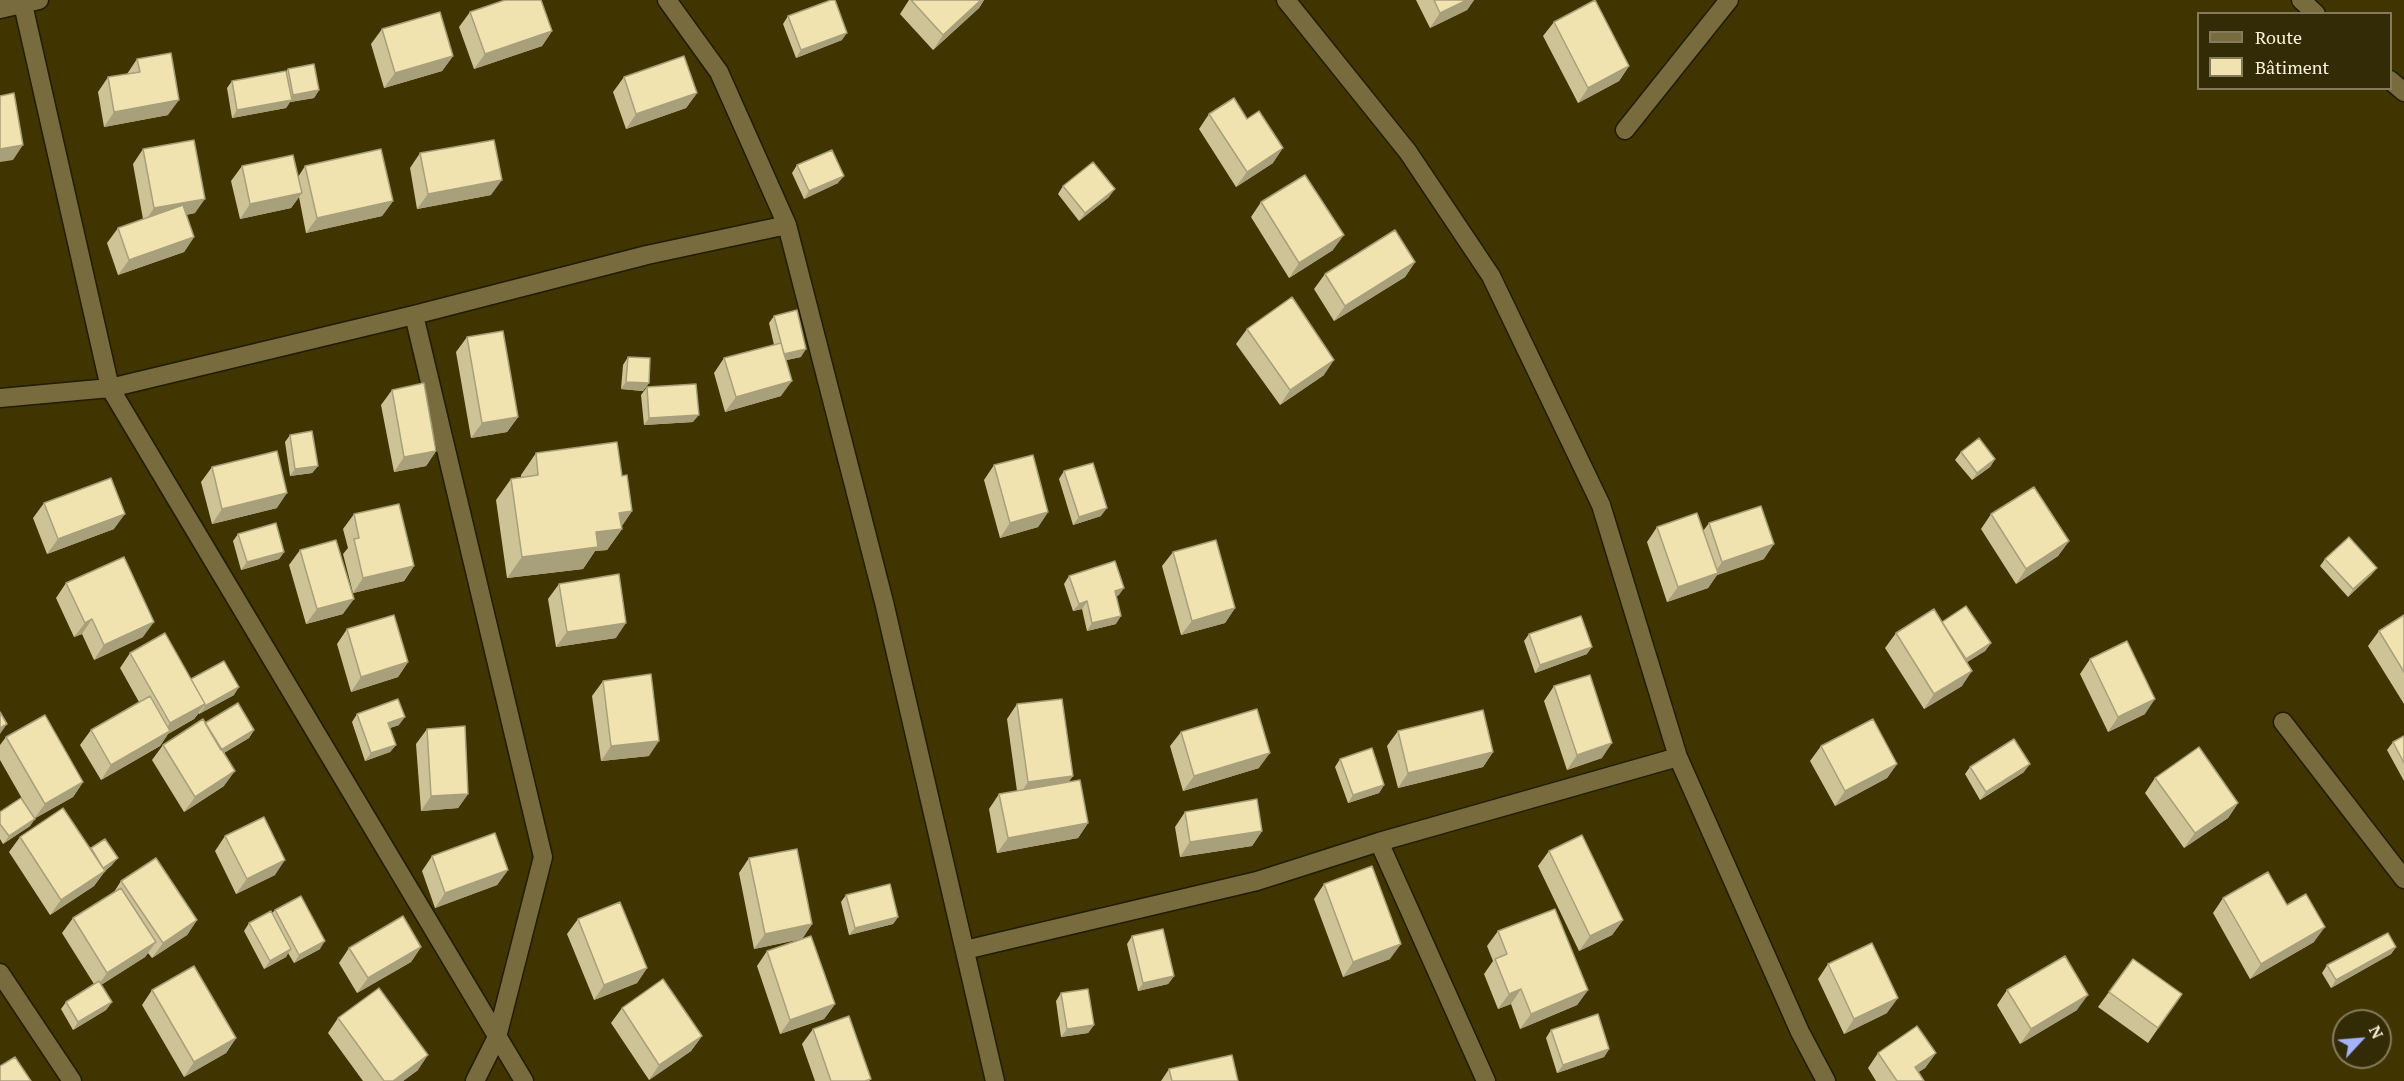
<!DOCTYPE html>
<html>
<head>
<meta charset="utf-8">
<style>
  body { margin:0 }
  #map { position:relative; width:2404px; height:1081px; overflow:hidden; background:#403401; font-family:"PT Serif",serif }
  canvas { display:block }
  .legend { position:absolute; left:2197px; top:12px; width:195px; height:78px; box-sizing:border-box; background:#332b06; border:2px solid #837b5b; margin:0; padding:8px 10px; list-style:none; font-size:18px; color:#faf3da }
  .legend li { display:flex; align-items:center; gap:12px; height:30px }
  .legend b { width:30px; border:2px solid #837b5b }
  .north { position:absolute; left:2332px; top:1009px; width:60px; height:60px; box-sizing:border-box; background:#332b06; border:2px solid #837b5b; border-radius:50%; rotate:64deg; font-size:16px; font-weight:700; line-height:24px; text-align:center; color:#faf3da }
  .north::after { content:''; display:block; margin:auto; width:21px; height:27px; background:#a4b2fc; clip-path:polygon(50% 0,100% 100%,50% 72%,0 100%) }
</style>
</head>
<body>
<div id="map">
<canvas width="2404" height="1081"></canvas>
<ul class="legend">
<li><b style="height:8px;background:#786c3e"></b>Route</li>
<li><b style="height:16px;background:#f0e3b0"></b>Bâtiment</li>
</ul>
<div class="north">N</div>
</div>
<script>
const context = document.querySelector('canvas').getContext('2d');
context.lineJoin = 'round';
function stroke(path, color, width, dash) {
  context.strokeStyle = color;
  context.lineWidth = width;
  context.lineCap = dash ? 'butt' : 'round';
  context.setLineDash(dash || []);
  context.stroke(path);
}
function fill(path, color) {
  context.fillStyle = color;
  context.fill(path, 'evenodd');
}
const street = new Path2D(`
  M22,0l88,388 304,-73 233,-60 140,-30
  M667,0l52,72 68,153 97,377 111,479
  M1286,0l122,152 83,124 110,229 77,252 122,275 26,49
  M2301,0l15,14
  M0,9l39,-9
  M2390,80l14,12
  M1625,130l104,-130
  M414,315l129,542 -46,180 -22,44
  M0,398l110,-10 414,693
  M2283,722l121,157
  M1379,842l107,239
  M965,950l292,-69 122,-39 299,-85
  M0,973l72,108`);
const wall = new Path2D(`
  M909,0h75l-5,8 -46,42 -33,-36z
  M1416,0h58l-7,10 -37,18z
  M470,12l82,19 -10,15 -68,23 -15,-42z
  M788,16l54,24 -46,18 -13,-34z
  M1554,22l75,44 -10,15 -41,22 -35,-67z
  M382,29l71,27 -11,15 -58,17 -13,-44z
  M137,59l31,56 -64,12 -6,-35 10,-15 19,-3z
  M288,69l31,21 -5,8 -24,4 -4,6 -54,10 -5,-30 5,-7 54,-9z
  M624,77l73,16 -11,15 -60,21 -13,-37z
  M1209,114l64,49 -37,24 -37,-58z
  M143,149l52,64 -9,2 8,22 -10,15 -66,23 -11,-32 11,-15 25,-9 -10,-55z
  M420,153l71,42 -74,14 -7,-41z
  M797,165l41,18 -34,16 -12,-26z
  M242,166l56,11 7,-11 88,35 -11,15 -76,17 -7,-36 -8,11 -51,11 -9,-38z
  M1063,186l46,11 -30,24 -21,-27z
  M1261,202l72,48 -44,28 -38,-61z
  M1415,262l-10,15 -71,44 -20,-32 11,-15z
  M774,316l27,41 -15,3 -5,36 -56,16 -11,-39 10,-15 50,-13 -5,-22z
  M1247,329l77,46 -44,30 -44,-61z
  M467,337l51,80 -11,15 -36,6 -15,-86z
  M628,357l21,26 -6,8 -22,-2 2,-24z
  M647,387l46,35 -49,3 -3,-30z
  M392,390l44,61 -10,15 -32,6 -13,-67z
  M290,435l28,31 -6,7 -22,3 -5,-34z
  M1961,452l34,7 -5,8 -18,13 -17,-20z
  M536,453l86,23 10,35 -11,16 1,2 -15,21 -12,1 -12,18 -76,9 -11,-78 15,-21 10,-2v-2z
  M994,465l54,47 -10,15 -38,11 -16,-58z
  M212,467l65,41 -65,16 -11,-42z
  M1064,471l37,45 -28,9 -14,-46z
  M44,503l70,26 -67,25 -14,-36z
  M354,514l60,52 -10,15 -51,12 -10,-39 5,-6 -5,-19z
  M1991,514l78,27 -11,15 -42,28 -35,-55z
  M1709,523l55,36 -47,16 -9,13 -41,14 -20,-60 10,-15 46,4z
  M238,534l46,18 -5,7 -38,11 -8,-29z
  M300,550l43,64 -37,10 -17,-59z
  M1173,552l62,56 -10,15 -44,12 -19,-69z
  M2325,559l52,9 -6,7 -23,22 -28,-31z
  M1069,576l50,19 -3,1v28l-29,7 -5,-22 -9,2 -9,-27z
  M66,583l77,54 -49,23 -12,-26 -8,3 -18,-39z
  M559,584l57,54 -60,9 -8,-48z
  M2404,615v89l-36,-58 11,-15z
  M1942,622l49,21 -6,8 -18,11 -5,24 -38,23 -39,-61 11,-15z
  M347,629l61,33 -10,15 -47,15 -14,-48z
  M1529,634l58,20 -52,19 -11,-32z
  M130,653l61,26 43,16 -35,19v-1l-5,6 -26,15 -8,12 -59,34 -21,-35 11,-15 48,-28 -19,-34z
  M2090,659l55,55 -37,18 -28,-58z
  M603,681l46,75 -48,5 -9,-65z
  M1554,686l48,72 -35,12 -23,-69z
  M1017,704l56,72 -5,6 20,41 -10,15 -81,15 -8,-44 10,-15 18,-3 -10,-72z
  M357,714l42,11 -9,3 6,17 -6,7 -25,9 -13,-39z
  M205,723l49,7 -5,8 -25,15v33l-40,26 -32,-52 11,-15z
  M427,729l41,65 -10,14 -37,3 -5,-67z
  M1398,731l95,21 -10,15 -85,21 -11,-42z
  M1181,732l78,36 -76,23 -13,-45z
  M2404,736v45l-17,-31 6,-8z
  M6,737l77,45 -10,15 -38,21 -5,8 -27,18 -3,-5v-27l24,-10 -24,-42v-15z
  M1821,746l76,18 -10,14 -52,28 -25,-45z
  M1340,759l44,26 -5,8 -31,10 -13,-36z
  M1970,767l54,5 -44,28 -15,-26z
  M2155,778l83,25 -10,15 -44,30 -39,-55z
  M1185,812l77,19 -10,15 -72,11 -5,-30z
  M225,836l50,39 -39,19 -21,-43z
  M20,837l70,12 22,16 -7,6 -11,15 -44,29 -41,-63z
  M1549,851l74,69 -11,15 -33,16 -41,-85z
  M432,856l76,14 -11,15 -62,23 -13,-37z
  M749,858l63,66 -10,15 33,65 -11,15 -44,15 -23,-68 10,-15 34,-12 -47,10 -15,-76z
  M121,881l76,39 -10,15 -35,23 -4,-5 -3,4 -44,28 11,17 -6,8 -33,20 -12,-21 5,-7 28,-18 -32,-51 11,-15 41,-26z
  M1324,884l66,75 -47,18 -29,-78z
  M846,895l52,22 -5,7 -44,11 -8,-33z
  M2223,898l64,7 27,37 -64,37 -37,-66z
  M275,910l45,39 -26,14 -6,-10 -2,4 -22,12 -20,-38 5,-8 23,-10z
  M578,919l69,49 -10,15 -43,17 -27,-66z
  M1498,931l90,59 -11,15 -57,24 -9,-25 -13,5 -14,-35 9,-13 -6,-15z
  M1132,936l42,40 -6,8 -30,7 -11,-47z
  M421,947l-10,15 -54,31 -18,-30 10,-15z
  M2396,947l-5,7 -60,34 -9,-15 5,-8z
  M2133,959l49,35 -34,49 -50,-36z
  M1828,964l59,49 -43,21 -26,-55z
  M152,990l84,48 -10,15 -42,24 -42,-72z
  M2007,990l70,20 -57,34 -23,-39z
  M1061,993l33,32 -6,8 -27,4 -5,-36z
  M622,1008l80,28 -11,15 -42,29 -38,-57z
  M338,1018l80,52 -15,11h-40l-35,-48z
  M813,1029l58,50 -2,2h-54l-13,-37z
  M1551,1030l58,19 -5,8 -47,16 -11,-35z
  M1878,1053h58l-11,15 -7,4 6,9h-48l-8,-13z
  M1169,1069l69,12h-77z`);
const shadedWall = new Path2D(`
  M981,0h3l-5,8 -46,42 10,-15z
  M1467,0h7l-7,10 -37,18 10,-15z
  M552,31l-10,15 -68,23 11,-15z
  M847,33l-5,7 -46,18 5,-8z
  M453,56l-11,15 -58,17 11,-15z
  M1629,66l-10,15 -41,22 10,-15z
  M319,90l-5,8 -24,4 -4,6 -54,10 5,-8 52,-10 4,-5z
  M697,93l-11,15 -60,21 10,-15z
  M179,100l-11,15 -64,12 10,-15z
  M23,145l-10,15 -13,2v-13z
  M1283,148l-10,15 -37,24 11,-15z
  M844,176l-6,7 -34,16 5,-8z
  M502,180l-11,15 -74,14 11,-15z
  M1115,189l-6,8 -30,24 6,-8z
  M302,193l-11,15 -51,11 10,-15z
  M205,199l-10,14 -51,10 10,-15z
  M393,201l-11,15 -76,17 11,-15z
  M1344,235l-11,15 -44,28 10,-15z
  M194,237l-10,15 -66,23 11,-15z
  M1415,262l-10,15 -71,44 11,-15z
  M806,349l-5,8 -23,5 5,-8z
  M1334,360l-10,15 -44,30 10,-15z
  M792,381l-11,15 -56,16 11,-15z
  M626,382l23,1 -6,8 -22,-2z
  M699,415l-6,7 -49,3 5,-7z
  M518,417l-11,15 -36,6 11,-15z
  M436,451l-10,15 -32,6 10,-15z
  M1995,459l-5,8 -18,13 5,-7z
  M318,466l-6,7 -22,3 5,-7z
  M287,493l-10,15 -65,16 10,-15z
  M1107,508l-6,8 -28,9 6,-8z
  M632,511l-12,18h2l-15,21 -12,1 -12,18 -76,9 15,-21 74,-25 23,-19z
  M1048,512l-10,15 -38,11 10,-15z
  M125,514l-11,15 -67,25 11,-15z
  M2069,541l-11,15 -42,28 10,-15z
  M1774,544l-10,15 -47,16 -9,13 -41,14 11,-15 35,-12 9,-13z
  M284,552l-5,7 -38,11 6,-8z
  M414,566l-10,15 -51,12 10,-15z
  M2377,568l-6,7 -23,22 5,-8z
  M1124,588l-5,7 -10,4 6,-8z
  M354,599l-11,15 -37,10 11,-15z
  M1087,601l-5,8 -9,2 6,-7z
  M1235,608l-10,15 -44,12 11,-14z
  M1121,616l-5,8 -29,7 5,-8z
  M92,619l-10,15 -8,3 11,-14z
  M154,622l-11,15 -49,23 10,-15z
  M626,623l-10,15 -60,9 11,-15z
  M1991,643l-6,8 -24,15 5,-7z
  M1592,647l-5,7 -52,19 5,-8z
  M408,662l-10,15 -47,15 10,-15z
  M1972,671l-10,15 -38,23 10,-15z
  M239,687l-5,8 -35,19 6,-8z
  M2155,699l-10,15 -37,18 10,-15z
  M205,704l-11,15 -26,15 -8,12 -59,34 10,-15 50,-29 9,-13z
  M405,717l-6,8 -16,5 5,-7z
  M7,724l-7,10v-6z
  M254,730l-5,8 -34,20 6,-8z
  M659,741l-10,15 -48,5 10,-15z
  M1612,743l-10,15 -35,12 10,-15z
  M396,745l-6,7 -25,9 6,-8z
  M1493,752l-10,15 -85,21 10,-15z
  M1270,753l-11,15 -76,23 11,-15z
  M1897,764l-10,14 -52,28 10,-15z
  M2030,764l-6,8 -44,28 6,-8z
  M235,771l-11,15 -40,26 11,-15z
  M1073,776l-11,15 -44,6 10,-15z
  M83,782l-10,15 -39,22 11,-15z
  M1384,785l-5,8 -31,10 5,-8z
  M468,794l-10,14 -37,3 10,-15z
  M2238,803l-10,15 -44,30 11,-15z
  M35,819l-5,7 -27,18 6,-8z
  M1088,823l-10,15 -81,15 11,-15z
  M1262,831l-10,15 -72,11 10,-15z
  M118,858l-6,7 -12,9 5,-3 -11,15 -44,29 11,-15z
  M285,860l-10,15 -39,19 11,-15z
  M508,870l-11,15 -62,23 10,-15z
  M898,917l-5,7 -44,11 6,-7z
  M197,920l-10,15 -35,23 11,-15z
  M1623,920l-11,15 -33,16 11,-15z
  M812,924l-10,15 -48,10 11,-15z
  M2325,927l-11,15 -64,37 11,-15z
  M325,941l-5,8 -26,14 5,-8z
  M156,942l-11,15 -49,31 11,-15z
  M1401,944l-11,15 -47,18 10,-15z
  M421,947l-10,15 -54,31 11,-15z
  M2396,947l-5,7 -60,34 5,-8z
  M291,949l-5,8 -22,12 6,-8z
  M647,968l-10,15 -43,17 10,-15z
  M1174,976l-6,8 -30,7 5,-8z
  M1521,989l-10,15 -13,5 11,-15z
  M1588,990l-11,15 -57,24 11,-15z
  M2088,995l-11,15 -57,34 11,-15z
  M1898,998l-11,15 -43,21 10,-15z
  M112,1002l-6,8 -33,20 5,-8z
  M835,1004l-11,15 -44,15 10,-14z
  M1094,1025l-6,8 -27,4 6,-8z
  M702,1036l-11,15 -42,29 10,-15z
  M236,1038l-10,15 -42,24 10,-15z
  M1609,1049l-5,8 -47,16 6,-8z
  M1936,1053l-11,15 -20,13 10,-14z
  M428,1055l-10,15 -15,11h-10z`);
const building = new Path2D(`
  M505,0h36l11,31 -67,23 -15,-42z
  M831,0h4l12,33 -46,17 -13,-34z
  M911,0h70l-38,35z
  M1434,0h33l-27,13z
  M1595,0l34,66 -41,22 -34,-66z
  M440,12l13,44 -58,17 -13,-44z
  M171,53l8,47 -65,12 -6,-35 32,-5 -3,-13z
  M684,56l13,37 -61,21 -12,-37z
  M314,64l5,26 -26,5 -5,-26z
  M286,71l6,29 -55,10 -5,-29z
  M14,93l9,52 -23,4v-53z
  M1234,98l13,21 12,-8 24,37 -36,24 -38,-58z
  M194,140l11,59 -51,9 -11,-59z
  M494,140l8,40 -74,14 -8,-41z
  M381,149l12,52 -76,17 -12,-52z
  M832,150l12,26 -35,15 -12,-26z
  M293,155l9,38 -52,11 -8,-38z
  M1093,162l22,27 -30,24 -22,-27z
  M1305,175l39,60 -45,28 -38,-61z
  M183,205l11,32 -65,23 -11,-32z
  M1395,230l20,32 -70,44 -20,-32z
  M1292,297l42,63 -44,30 -43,-61z
  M797,310l9,39 -22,5 -10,-38z
  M503,331l15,86 -36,6 -15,-86z
  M781,343l11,38 -56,16 -12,-39z
  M628,357l22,1 -1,25 -23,-1z
  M424,383l12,68 -32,6 -12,-67z
  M696,384l3,31 -50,3 -2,-31z
  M312,431l6,35 -23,3 -5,-34z
  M1979,438l16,21 -18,14 -16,-21z
  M617,442l5,34 5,-1 5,36 -13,2 3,16 -26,3 2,15 -76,10 -11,-78 27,-4 -2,-22z
  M277,451l10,42 -65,16 -10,-42z
  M1033,455l15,57 -38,11 -16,-58z
  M1093,463l14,45 -28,9 -15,-46z
  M111,478l14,36 -67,25 -14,-36z
  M2034,487l35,54 -43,28 -35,-55z
  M399,504l15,62 -51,12 -9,-39 5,-1 -5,-24z
  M1761,506l13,38 -52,18 -13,-39z
  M1697,513l21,60 -40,14 -21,-60z
  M276,523l8,29 -37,10 -9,-28z
  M2349,537l28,31 -24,21 -28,-30z
  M336,540l18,59 -37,10 -17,-59z
  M1216,540l19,68 -43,13 -19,-69z
  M124,557l30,65 -50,23 -12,-26 -7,4 -19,-40z
  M1115,561l9,27 -9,3 6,25 -29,7 -5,-22 -8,3 -10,-28z
  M619,574l7,49 -59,9 -8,-48z
  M1966,606l25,37 -25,16 -24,-37z
  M1934,609l38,62 -38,23 -38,-61z
  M394,615l14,47 -47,15 -14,-48z
  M2404,615v57l-25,-41z
  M1581,616l11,31 -52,18 -11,-31z
  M165,633l40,71 -35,19 -40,-70z
  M2127,641l28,58 -37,18 -28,-58z
  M224,661l15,26 -34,19 -1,-1 1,-1 -14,-25z
  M651,674l8,67 -48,5 -8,-65z
  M1590,675l22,68 -35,12 -23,-69z
  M150,696l20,35 -59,34 -20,-35z
  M398,699l7,18 -17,6 8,22 -25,8 -14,-39z
  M1062,699l11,77 -45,6 -11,-78z
  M238,703l16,27 -33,20 -16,-27z
  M1257,709l13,44 -76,23 -13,-44z
  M1483,710l10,42 -85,21 -10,-42z
  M0,712l7,12 -7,4z
  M45,715l38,67 -38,22 -39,-67z
  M203,719l32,52 -40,26 -32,-52z
  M1873,719l24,45 -52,27 -24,-45z
  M465,726l3,68 -37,2 -4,-67z
  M2404,736v27l-11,-21z
  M2014,739l16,25 -44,28 -16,-25z
  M2199,747l39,56 -43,30 -40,-55z
  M1372,748l12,37 -31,10 -13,-36z
  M1080,780l8,43 -80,15 -9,-44z
  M21,798l14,21 -26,17 -9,-12v-12z
  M1257,799l5,32 -72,11 -5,-30z
  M63,808l42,63 -44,29 -41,-63z
  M264,817l21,43 -38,19 -22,-43z
  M495,833l13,37 -63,23 -13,-37z
  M1582,835l41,85 -33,16 -41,-85z
  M105,839l13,19 -15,10 -12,-20z
  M797,849l15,75 -47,10 -16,-76z
  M156,858l41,62 -34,23 -42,-62z
  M1372,866l29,78 -48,18 -29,-78z
  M2268,872l19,33 19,-11 19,33 -64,37 -38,-66z
  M890,884l8,33 -43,11 -9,-33z
  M121,888l35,54 -49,31 -34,-55z
  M301,896l24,45 -26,14 -24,-45z
  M620,902l27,66 -43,17 -26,-66z
  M1555,909l33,81 -57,24 -10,-25 -12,5 -14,-35 12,-5 -9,-23z
  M271,911l20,38 -21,12 -21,-38z
  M403,916l18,31 -53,31 -19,-30z
  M1163,929l11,47 -31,7 -11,-47z
  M2388,933l8,14 -60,33 -9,-15z
  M811,936l24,68 -45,16 -23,-69z
  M1872,943l26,55 -44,21 -26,-55z
  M2065,956l23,39 -57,34 -24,-39z
  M2133,959l49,35 -24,34 -49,-36z
  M194,966l42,72 -42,24 -42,-72z
  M663,979l39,57 -43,29 -37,-57z
  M99,981l13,21 -34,20 -12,-20z
  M379,988l49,67 -35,26h-9l-46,-63z
  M1088,989l6,36 -27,4 -6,-36z
  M1598,1014l11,35 -46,16 -12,-35z
  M849,1016l22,63 -6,2h-34l-18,-52z
  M1917,1026l19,27 -21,14 9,14h-27l-19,-28z
  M1232,1055l6,26h-66l-3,-12z
  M15,1057l16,24h-31v-15z`);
stroke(street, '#221c04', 21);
stroke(street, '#786c3e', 18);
fill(wall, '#cec397');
fill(shadedWall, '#a89f7b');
fill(building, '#f0e3b0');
stroke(building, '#a89f7b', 1.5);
</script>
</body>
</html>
